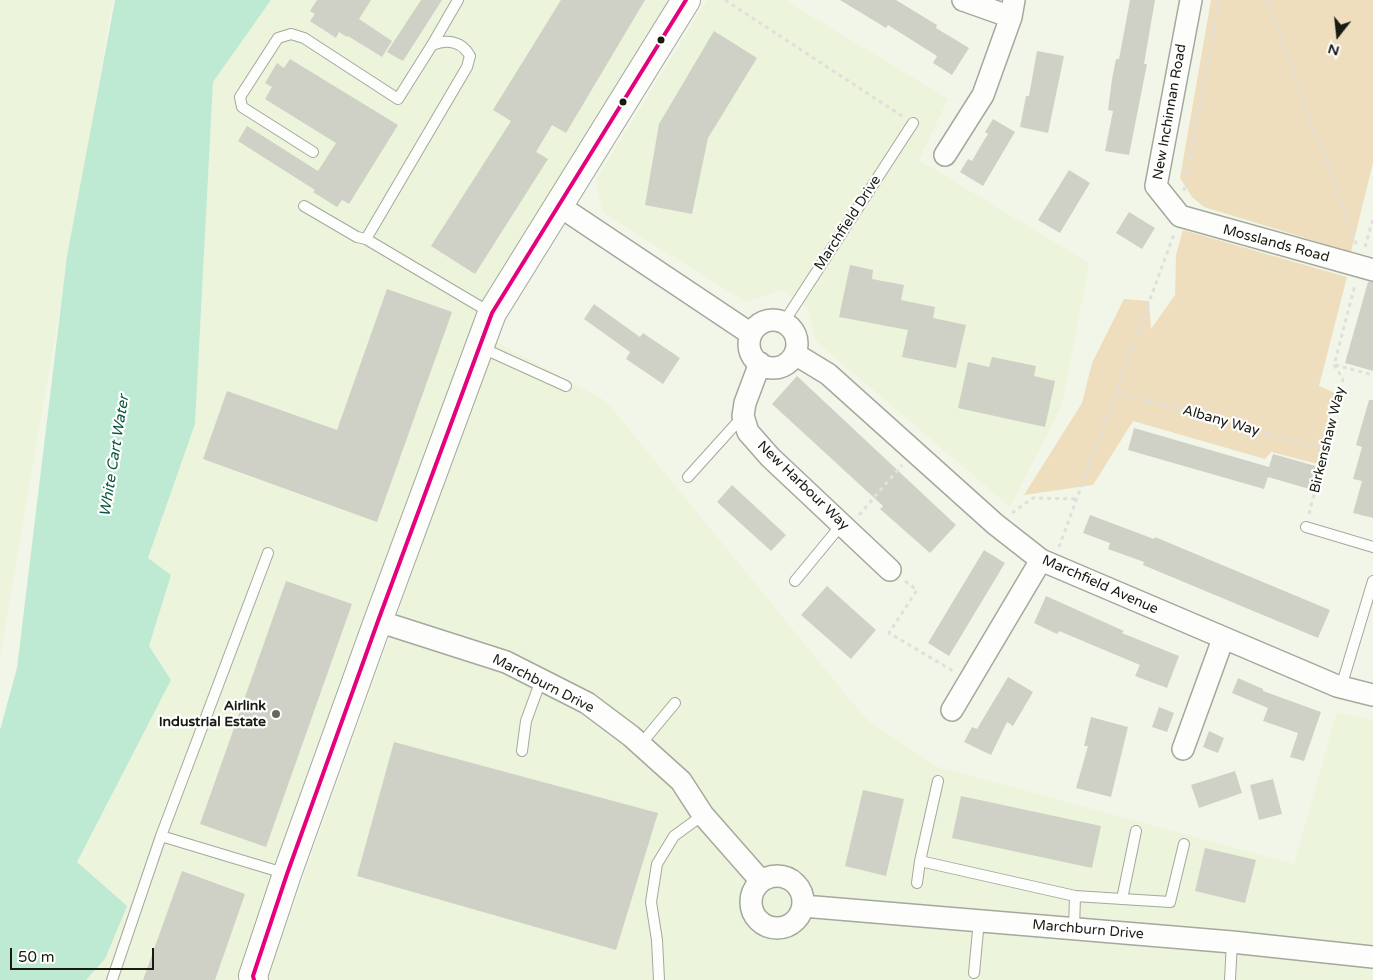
<!DOCTYPE html>
<html>
<head>
<meta charset="utf-8">
<style>
  body { margin:0 }
  #map { position:relative; width:1373px; height:980px; overflow:hidden; background:#f2f6e8; font-family:"Varela Round",sans-serif }
  canvas { display:block }
  .north { position:absolute; left:1313px; top:10px; width:50px; height:50px; -webkit-text-stroke:4px #fff; paint-order:stroke; rotate:196deg; font-size:14px; font-weight:700; line-height:20px; text-align:center; color:#181b12 }
  .north::after { content:''; display:block; margin:auto; width:18px; height:22px; background:#181b12; clip-path:polygon(50% 0,100% 100%,50% 72%,0 100%) }
  .scale { position:absolute; left:10px; top:948px; width:144px; height:22px; box-sizing:border-box; border:2px solid #181b12; border-top:0; padding-left:6px; font-size:15px; line-height:18px; white-space:nowrap; color:#181b12; -webkit-text-stroke:4px #fff; paint-order:stroke }
</style>
</head>
<body>
<div id="map">
<canvas width="1373" height="980"></canvas>
<div class="north">N</div>
<div class="scale">50 m</div>
</div>
<script>
const context = document.querySelector('canvas').getContext('2d');
context.lineJoin = 'round';
function fill(path, color) {
  context.fillStyle = color;
  context.fill(path, 'evenodd');
}
function stroke(path, color, width, dash) {
  context.strokeStyle = color;
  context.lineWidth = width;
  context.lineCap = dash ? 'butt' : 'round';
  context.setLineDash(dash || []);
  context.stroke(path);
}
function drawText(font, color, halo, rows, align = 'center') {
  context.font = font + ' "Varela Round",sans-serif';
  context.lineWidth = 4.5;
  context.setLineDash([]);
  context.textBaseline = 'middle';
  context.strokeStyle = halo;
  context.fillStyle = color;
  for (const [text, x, y, turn = 0] of rows) {
    context.save();
    context.translate(x, y);
    context.rotate((+turn || 0) * Math.PI / 180);
    context.textAlign = isNaN(turn) ? turn : align;
    if (halo) context.strokeText(text, 0, 0);
    context.fillText(text, 0, 0);
    context.restore();
  }
}
const built = new Path2D(`
  M0,0h113l-113,656z
  M271,0h406l-190,303 -251,677h-150l19,-21 -29,-97 95,-182 -22,-34 22,-71 -23,-17 47,-134 18,-342z
  M707,0h78l163,99 -29,61 170,103 -27,142 -52,102 -194,-166 -8,-33 -25,-18 -37,12 -143,-89 -7,-33z
  M495,341l111,60 259,317 70,48 359,98 43,-152 36,8v260h-1106z`);
const green = new Path2D(`
  M1211,0h162v163l-22,89 -147,-45 -12,-10 -12,-19z
  M1183,230l164,47 -28,109 16,7 -17,71 -47,-12 -6,7 -132,-38 -40,64 -69,10 58,-92 10,-40 32,-64 25,2 2,28 24,-34 1,-40z`);
const water = new Path2D(`
  M115,0h156l-58,82 -18,342 -47,134 23,17 -22,71 22,34 -94,182 50,44 -22,53 -19,21h-86v-250l17,-62 50,-412z`);
const building = new Path2D(`
  M317,0h54l-12,19 33,22 -10,16 -34,-21 -1,1 -8,-5 -3,6 -26,-17 5,-7 -5,-3z
  M421,0h21l-39,61 -16,-9z
  M561,0h84l-79,133 -14,-8 -16,27 12,7 -73,115 -44,-28 80,-125 -18,-11z
  M840,0h56l41,25 -1,3 33,20 -17,27 -19,-12 4,-7 -49,-31 -2,3z
  M1130,0h25l-11,64h3l-18,91 -24,-4 8,-40 -5,-1 4,-31 4,-20h3z
  M714,31l43,27 -49,80 -16,76 -47,-9 14,-81z
  M1037,51l27,5 -16,77 -28,-6 6,-31h3z
  M290,59l108,66 -49,79 -7,-4 -5,7 -24,-15 2,-2 -77,-49 9,-15 71,45 18,-28 -71,-44 7,-12 -7,-4 12,-20 7,5z
  M993,119l22,13 -32,54 -23,-14 8,-13 4,2 8,-14 8,-13 -3,-2z
  M1069,170l21,13 -30,50 -22,-13z
  M1129,212l26,16 -13,21 -26,-16z
  M850,265l23,5 -1,9 32,6 -3,15 34,7 -2,11 33,7 -10,43 -54,-11 6,-27 -69,-13z
  M1368,282h5v89l-28,-8z
  M387,289l65,23 -75,210 -174,-63 24,-68 110,39z
  M594,304l46,33 3,-4 37,25 -17,26 -37,-25 4,-7 -46,-33z
  M992,357l44,9 -2,10 21,5 -10,46 -87,-19 10,-46 21,5z
  M797,376l159,149 -26,28 -50,-44 3,-3 -111,-102z
  M1369,400h4v118l-20,-5 9,-32 -9,-2 9,-32 -6,-2z
  M1134,428l135,39 4,-13 46,13 -6,23 -45,-13 -4,12 -136,-39z
  M732,485l54,50 -15,16 -54,-49z
  M1090,515l64,24 1,-2 175,73 -12,28 -175,-73 1,-3 -36,-13 2,-6 -27,-10z
  M984,550l21,13 -56,93 -21,-13z
  M286,581l66,23 -86,243 -66,-23z
  M827,586l49,44 -25,29 -50,-44z
  M1046,596l78,35 -2,2 57,23 -12,32 -32,-12 5,-11 -81,-34 -2,3 -23,-11z
  M1008,677l25,15 -20,34 -6,-4 -16,33 -27,-13 8,-15 5,2z
  M1238,678l25,11v2l58,21 -17,49 -14,-4 8,-24 -35,-12 5,-13 -36,-15z
  M1159,707l15,6 -7,19 -15,-5z
  M1091,717l37,10 -17,70 -35,-9 12,-42h-4z
  M1209,731l15,7 -6,15 -15,-6z
  M394,742l264,71 -42,137 -259,-74z
  M1235,771l7,22 -43,15 -8,-23z
  M1273,779l9,35 -23,6 -9,-35z
  M863,790l41,9 -18,77 -41,-10z
  M961,796l140,30 -9,42 -140,-30z
  M1205,848l51,12 -11,43 -50,-12z
  M182,871l63,23 -30,86h-72z`);
const path = new Path2D(`
  M725,0l177,116
  M1267,0l90,246
  M1184,191l35,-191
  M1365,247l8,-28
  M1335,365l38,10
  M1117,392l208,58
  M1012,513l21,-15 45,1
  M1309,514l34,-135 -9,-14 21,-80
  M859,515l43,-50
  M1059,547l115,-313
  M905,581l12,9 -28,43 64,38`);
const lane = new Path2D(`
  M432,45l26,-45
  M313,152l-71,-45 -2,-10 38,-59 13,-4 13,4 94,61 34,-54c15,-6 30,-4 38,11l-3,11 -101,172
  M304,206l53,31 9,2 125,74
  M784,322l129,-199
  M480,347l86,39
  M688,477l55,-61
  M1306,527l67,20
  M795,581l47,-57
  M1341,687l32,-106
  M641,744l34,-41
  M522,751l4,-30 15,-41
  M161,836l126,38
  M920,861l155,35 95,6 14,-58
  M917,883l3,-22 18,-80
  M1122,899l14,-68
  M1074,929l1,-33
  M974,973l5,-53
  M112,980l49,-144 107,-283
  M659,980l-2,-40 -6,-38 6,-38 17,-28 29,-21
  M1230,980l2,-38`);
const street = new Path2D(`
  M963,0l48,17 3,-17
  M1191,0l-35,186 24,30 193,54
  M945,155l38,-60 28,-78
  M558,205l193,129
  M749 344a24 24 0 1 1 48 0a24 24 0 1 1-48 0Z
  M795,354l33,20 167,150 46,36 296,126 36,9
  M760,363l-15,40 -2,13 5,16 22,25 120,113
  M378,621l128,41 81,41 44,33 50,45 22,34 58,66
  M952,710l89,-150
  M1183,749l40,-110
  M751 902a26 26 0 1 1 52 0a26 26 0 1 1-52 0Z
  M803,906l429,36 141,15`);
const secondary = new Path2D(`
  M254,980l-1,-4 34,-102 91,-253 114,-308 194,-313`);
const bus1 = new Path2D(`
  M254,980l-1,-4 34,-102 91,-253 114,-308 194,-313`);
const markers = [
  [661,40,4.5,"#181b12"],
  [623,102,4.5,"#181b12"],
  [276,714,5,"#64685d"]
];
const streetNames = [
  ["New Inchinnan Road",1170,112,-80],
  ["Marchfield Drive",848,223,-57],
  ["Mosslands Road",1276,244,15],
  ["Albany Way",1221,421,16],
  ["Birkenshaw Way",1328,440,-76],
  ["New Harbour Way",803,486,44],
  ["Marchfield Avenue",1100,585,24],
  ["Marchburn Drive",543,684,27],
  ["Marchburn Drive",1088,930,5]
];
const poiNames = [
  ["Airlink",266,706],
  ["Industrial Estate",266,722]
];
const waterNames = [
  ["White Cart Water",115,456,-81]
];
fill(built, '#ecf4db');
fill(green, '#eedebe');
fill(water, '#bee9d3');
fill(building, '#d0d1c6');
stroke(lane, '#a4a89d', 12);
stroke(street, '#a4a89d', 24);
stroke(secondary, '#a4a89d', 30);
stroke(path, '#dfe0dc', 3, [4, 4]);
stroke(lane, '#fdfefc', 10);
stroke(street, '#fdfefc', 21);
stroke(secondary, '#fdfefc', 28);
stroke(bus1, '#e5007d', 4);
for (const [x, y, r, color] of markers) {
  const dot = new Path2D();
  dot.arc(x, y, r, 0, 2 * Math.PI);
  context.fillStyle = color;
  context.fill(dot);
  stroke(dot, '#fff', 2);
}
drawText('14px', '#181b12', '#fff', streetNames);
drawText('bold 14px', '#181b12', '#fff', poiNames, 'right');
drawText('italic 15px', '#09573f', '#fff', waterNames);
</script>
</body>
</html>
